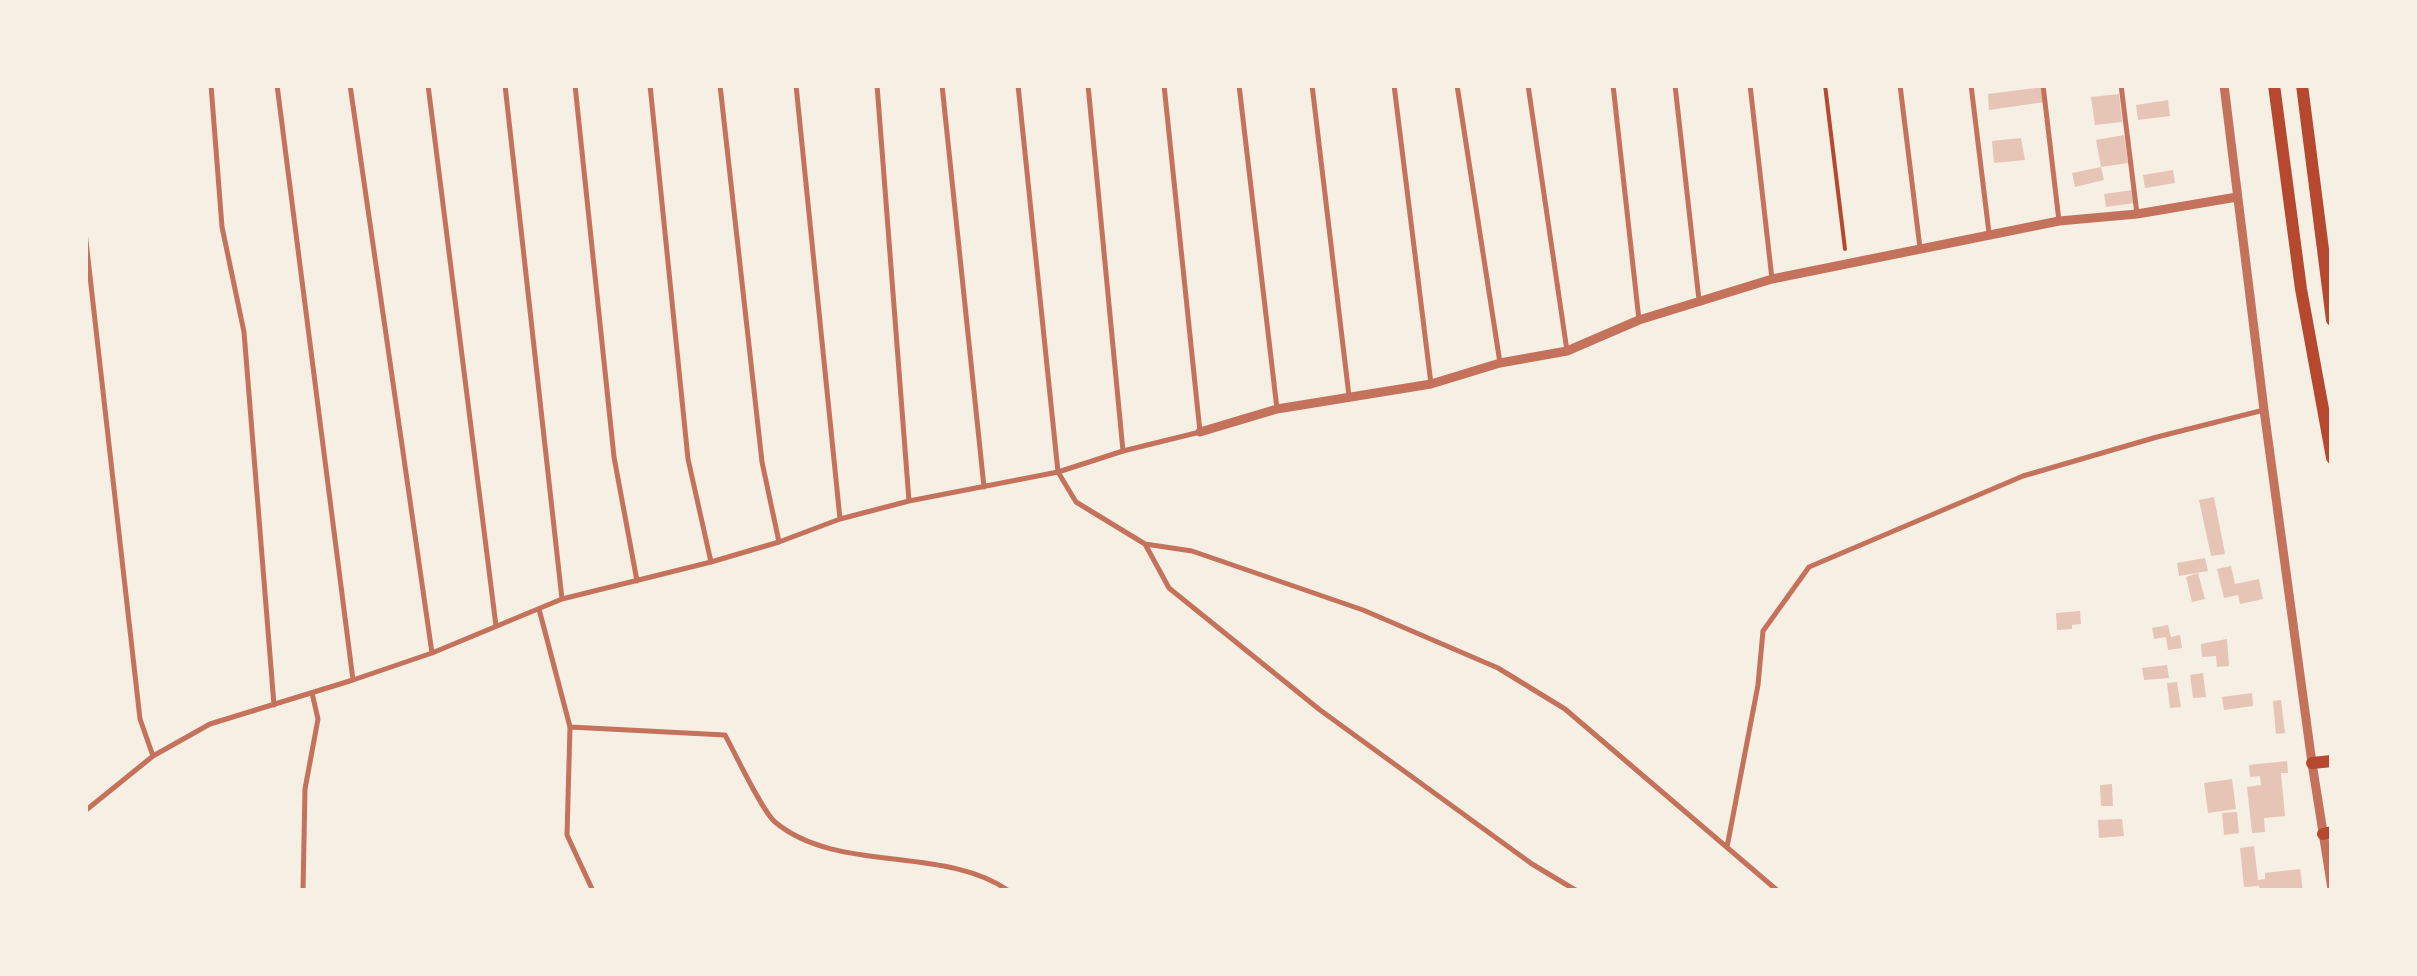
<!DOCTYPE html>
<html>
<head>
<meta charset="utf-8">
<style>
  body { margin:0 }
  #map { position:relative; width:2417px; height:976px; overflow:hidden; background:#f6efe4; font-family:Jost,sans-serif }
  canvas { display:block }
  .frame { position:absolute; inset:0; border:88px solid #f6efe4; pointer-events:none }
</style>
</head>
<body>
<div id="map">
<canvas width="2417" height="976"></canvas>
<div class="frame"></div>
</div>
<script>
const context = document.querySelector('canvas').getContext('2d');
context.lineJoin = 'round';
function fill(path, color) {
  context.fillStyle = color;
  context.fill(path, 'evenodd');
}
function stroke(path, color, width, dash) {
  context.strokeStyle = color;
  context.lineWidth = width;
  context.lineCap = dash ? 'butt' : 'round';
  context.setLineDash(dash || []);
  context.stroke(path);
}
const building = new Path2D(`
  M2043,87l2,15 -56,8 -1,-16z
  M2119,94l3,28 -27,3 -4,-28z
  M2168,100l2,16 -32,4 -2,-15z
  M2124,135l4,28 -27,4 -5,-27z
  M2021,138l4,22 -31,3 -2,-22z
  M2101,167l3,13 -29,7 -3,-14z
  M2173,170l2,13 -30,5 -2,-13z
  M2133,190l2,13 -29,4 -2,-13z
  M2214,497l11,57 -14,2 -12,-56z
  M2205,558l3,13 -29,5 -2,-13z
  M2231,566l4,18 24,-5 4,20 -23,5 -2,-9 -14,3 -7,-29z
  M2198,573l7,26 -13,3 -6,-25z
  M2080,611l1,13 -9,1v4l-15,1 -1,-17z
  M2168,625l3,12 9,-2 2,13 -14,2 -2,-13 -12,2 -2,-11z
  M2227,639l2,27 -12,1 -1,-11 -14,1 -1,-13z
  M2167,665l2,13 -25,2 -2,-12z
  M2203,673l3,24 -13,1 -3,-23z
  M2177,682l4,25 -11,1 -3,-25z
  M2252,693l1,13 -29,4 -2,-13z
  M2281,700l4,33 -9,1 -3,-33z
  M2287,761l1,12h-7l4,43 -21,2 1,14 -13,1 -5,-46 14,-2 -1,-9 -10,1 -1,-12z
  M2232,779l4,30 -28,4 -4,-30z
  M2112,784l1,22h-12l-1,-21z
  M2237,812l2,21 -15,2 -2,-22z
  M2122,819l2,17 -25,2 -1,-18z
  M2254,846l4,34 7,-1v-6l35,-4 3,22h-43l-1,-5 -15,1 -4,-39z`);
const path = new Path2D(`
  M1825,85l20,164`);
const service = new Path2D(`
  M211,85l11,142 22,105 30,373
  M277,85l76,595
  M350,85l82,568
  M428,85l68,541
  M505,85l57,514
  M575,85l39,372 23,124
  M650,85l38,374 23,103
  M720,85l42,377 17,80
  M796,85l44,434
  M877,85l32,416
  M942,85l42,402
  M1018,85l40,387 18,30 69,42 24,44 151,122 212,154 45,27
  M1088,85l35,366
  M1239,85l38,324
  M1312,85l37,311
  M1394,85l37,299
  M1457,85l43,278
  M1528,85l39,266
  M1613,85l26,235
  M1675,85l24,215
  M1750,85l22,194
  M1900,85l20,163
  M1971,85l18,148
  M2043,85l16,136
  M2121,85l16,129
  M85,232l55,487 13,37
  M1145,544l47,7 171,59 135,58 67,41 213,182
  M539,609l31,118 -3,108 26,56
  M570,727l155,8c10,18 37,76 50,87 62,52 169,23 234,69
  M85,811l68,-55 57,-32 143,-44 79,-27 130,-54 149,-37 68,-20 61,-23 69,-18 149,-29 65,-21 77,-19 -36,-347
  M1727,847l31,-162 5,-54 46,-64 214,-91 134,-39 107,-27
  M303,891l2,-102 13,-70 -6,-26`);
const minor = new Path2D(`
  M2224,85l40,325 48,353 20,126
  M1200,432l77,-23 154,-25 69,-21 67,-12 72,-31 133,-41 287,-58 78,-7 100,-17`);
const secondary = new Path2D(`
  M2274,85l27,204 31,169
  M2302,85l30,235
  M2312,763l20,-2
  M2323,834l9,-2`);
fill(building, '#e6c5b7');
stroke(path, '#b5482f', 4);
stroke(service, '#c5725c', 5);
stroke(minor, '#c5725c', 9);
stroke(secondary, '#b5482f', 12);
</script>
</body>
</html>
